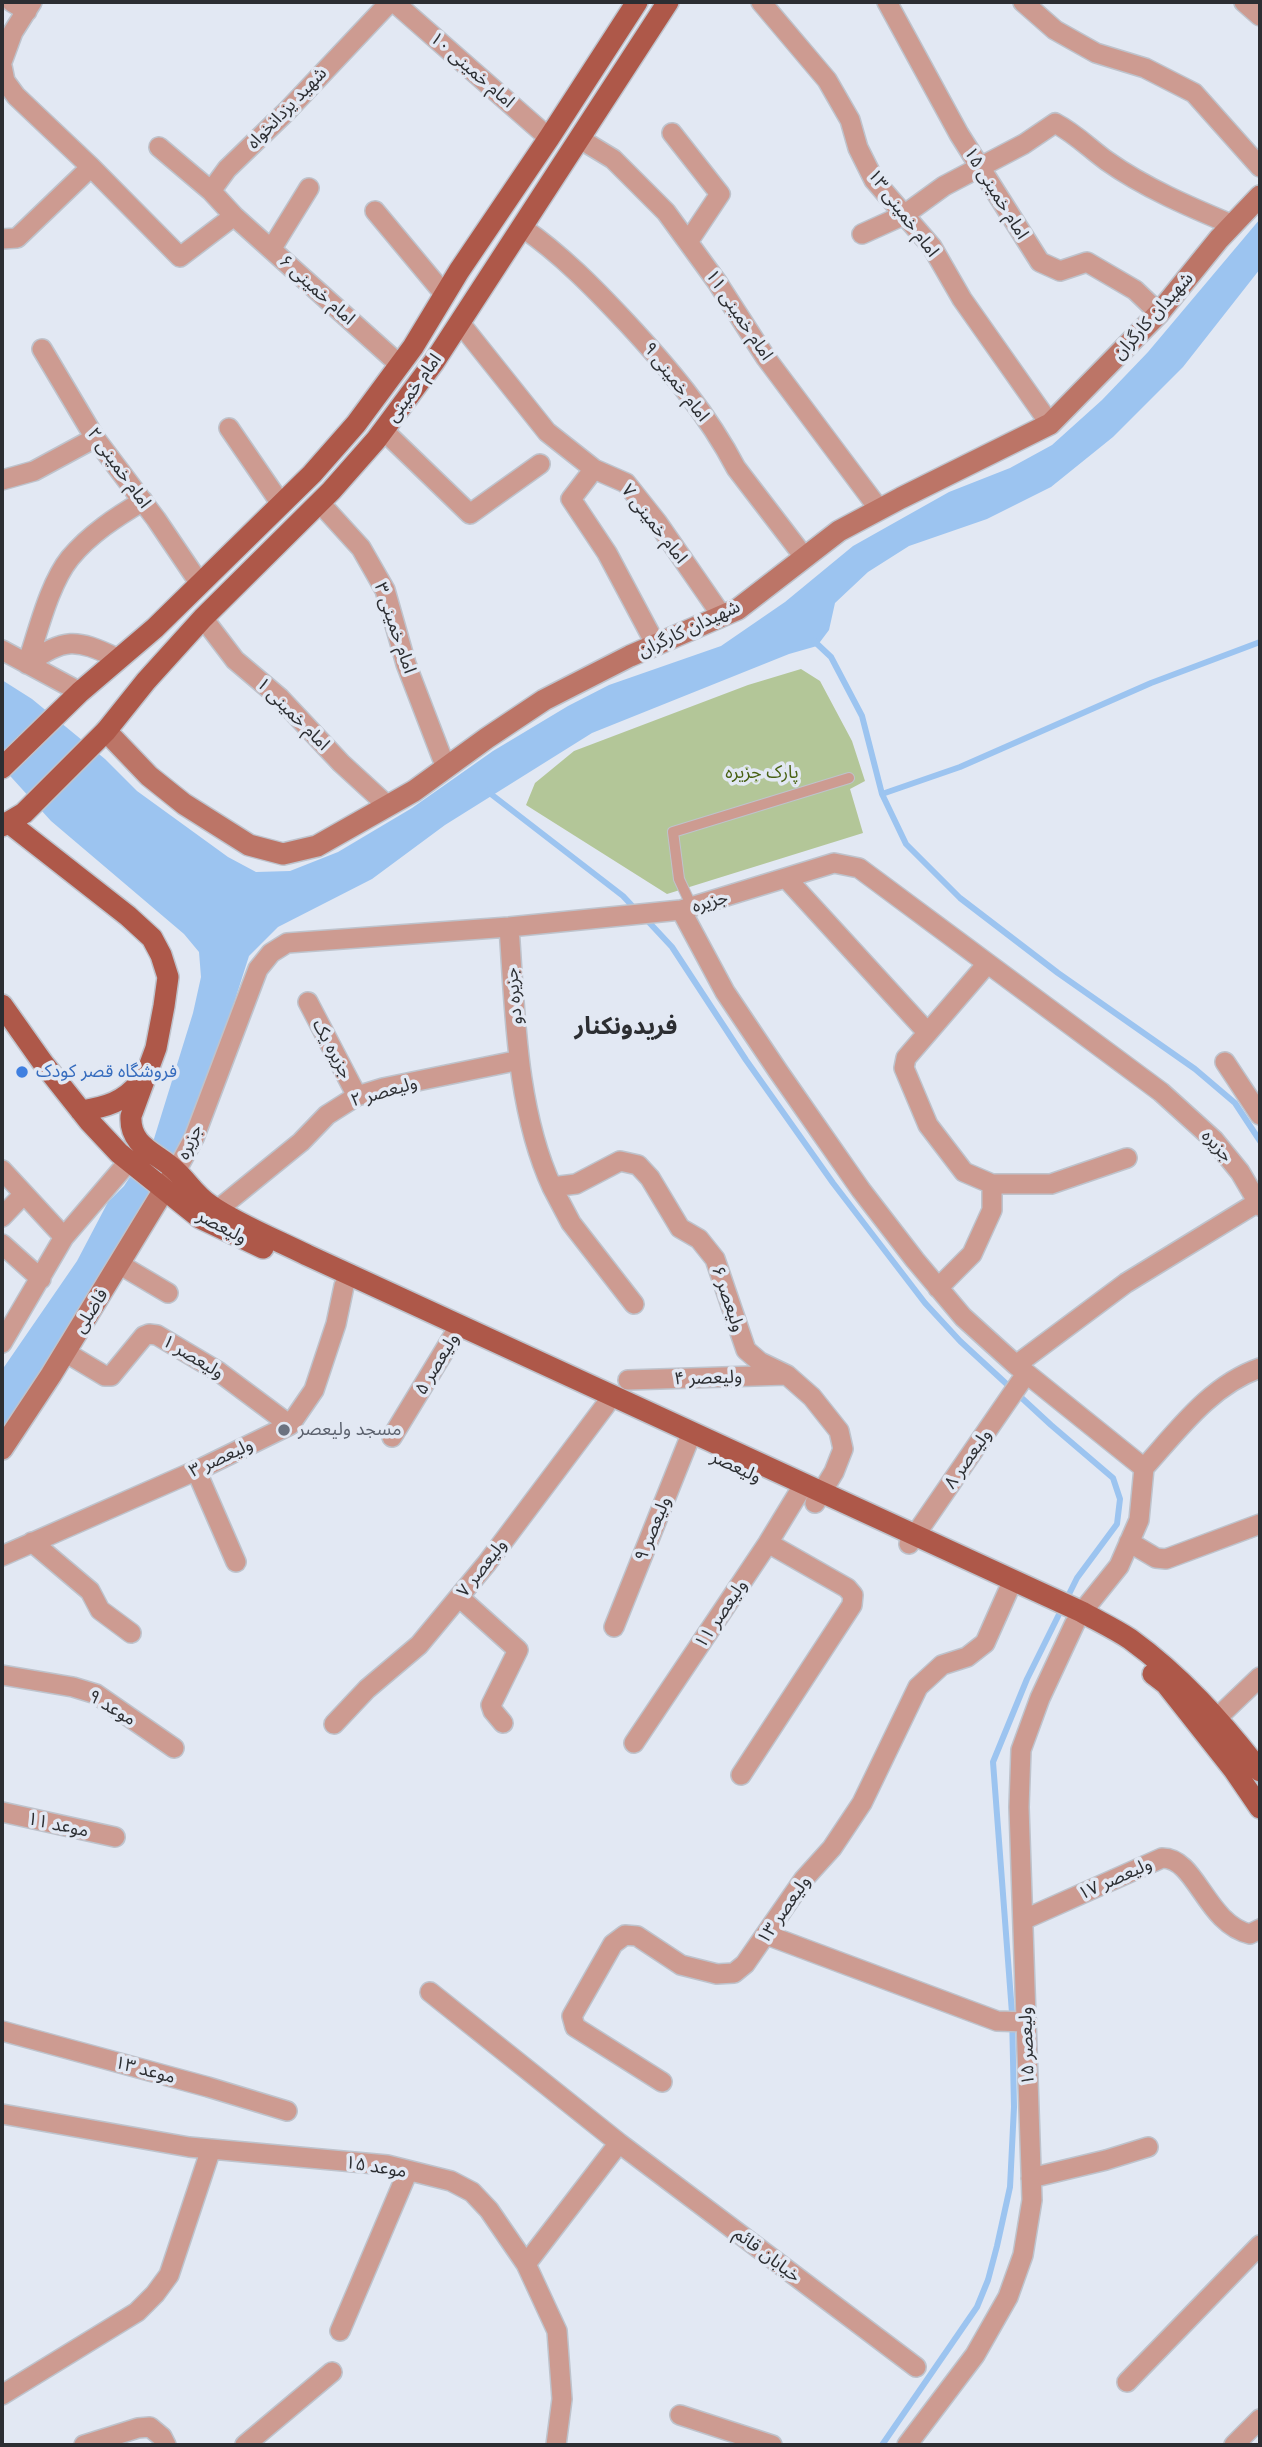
<!DOCTYPE html>
<html>
<head>
<meta charset="utf-8">
<style>
  body { margin:0 }
  #map { position:relative; width:1262px; height:2447px; overflow:hidden; background:#e2e8f3; font-family:Mulish,sans-serif }
  canvas { display:block }
  .frame { position:absolute; inset:0; border:4px solid #2c2e32; pointer-events:none }
</style>
</head>
<body>
<div id="map">
<canvas width="1262" height="2447"></canvas>
<div class="frame"></div>
</div>
<script>
const context = document.querySelector('canvas').getContext('2d');
context.lineJoin = 'round';
function fill(path, color) {
  context.fillStyle = color;
  context.fill(path, 'evenodd');
}
function stroke(path, color, width, dash) {
  context.strokeStyle = color;
  context.lineWidth = width;
  context.lineCap = dash ? 'butt' : 'round';
  context.setLineDash(dash || []);
  context.stroke(path);
}
function drawText(font, color, halo, rows, align = 'center') {
  context.font = font + ' Mulish,"Noto Sans Arabic",sans-serif';
  context.lineWidth = 7;
  context.setLineDash([]);
  context.textBaseline = 'middle';
  context.strokeStyle = halo;
  context.fillStyle = color;
  for (const [text, x, y, turn = 0] of rows) {
    context.save();
    context.translate(x, y);
    context.rotate((+turn || 0) * Math.PI / 180);
    context.textAlign = isNaN(turn) ? turn : align;
    if (halo) context.strokeText(text, 0, 0);
    context.fillText(text, 0, 0);
    context.restore();
  }
}
const green = new Path2D(`
  M801,669l19,12 32,60 13,40 -15,8 13,44 -196,61 -141,-89 9,-22 39,-32 174,-66z`);
const water = new Path2D(`
  M1260,219v50l-77,98 -70,70 -62,50 -64,32 -78,27 -41,26 -33,31 -6,27 -12,16 -28,8 -197,79 -147,92 -73,54 -94,48 -29,29 -31,97 -39,98 -177,281v-62l75,-109 31,-59 16,-16 29,-44 40,-129 8,-36 -2,-25 -15,-18 -133,-113 -49,-54v-87l30,19 73,60 32,32 91,66 28,15 34,-1 48,-19 74,-44 81,-57 75,-45 41,-21 112,-39 64,-44 68,-56 96,-54 61,-24 42,-23 50,-45 46,-48z`);
const stream = new Path2D(`
  M814,641l17,16 31,59 20,78 24,50 54,54 98,75 137,96 40,34 25,38
  M487,791l136,105 14,15
  M882,794l78,-27 191,-84 109,-41
  M645,918l27,29 74,113 87,123 92,120 35,38 91,84 62,53 7,21 -3,25 -40,54 -50,101 -34,83 19,251 2,94 -4,80 -13,59 -9,34 -11,27 -95,138`);
const lane = new Path2D(`
  M692,907l-13,-28 -6,-47 176,-54`);
const street = new Path2D(`
  M12,2l15,9
  M390,2l-103,109 -60,58 -16,22 23,25 166,149
  M394,2l155,136
  M761,2l66,78 23,40 8,28 16,32 58,67 30,52 88,125
  M887,2l72,132 81,128 20,9 27,-9 48,28 24,23
  M1023,2l32,28 41,23 49,15 49,25 66,74
  M1244,2l16,14
  M2,62l11,-30 19,-30
  M2,66l3,15 11,15 75,71 89,90 54,-41
  M672,133l48,61 -32,48
  M580,139l33,20 53,53 51,70 49,76 113,151
  M159,147l52,44
  M375,211l70,84
  M523,228c38,26 71,60 103,94 41,44 82,92 110,146l69,90
  M862,234l42,-19 40,-29 80,-42 31,-21c21,11 34,25 52,38 38,27 83,46 126,64
  M2,239l15,-1 74,-71
  M272,248l37,-60
  M460,323l87,109 47,37 32,14 31,39 65,94
  M42,349l53,89 61,81 44,65
  M229,428l52,76
  M383,430l87,84 70,-50
  M594,469l-23,30 36,54 49,92
  M2,480l32,-9 61,-33
  M320,503l41,45 24,42 21,74 40,104
  M203,618l32,42 45,38 61,65 47,43
  M2,650l78,42
  M27,664c11,-32 22,-80 43,-106 20,-24 46,-41 73,-57
  M27,664c38,-26 48,-26 90,-6
  M786,878l141,154
  M681,910l44,82 53,79 83,119 54,70 48,57 53,48 128,103
  M509,927c6,84 7,182 43,260l24,-3 44,-23 18,4 12,13 30,50 19,11 16,20 31,91 14,12 27,13 25,22 27,34 4,18 -9,23 -19,31
  M987,964l-81,94 -2,10 24,57 36,47 28,12h59l76,-26
  M308,1002l49,94
  M1225,1062l35,53
  M2,1170l62,67
  M176,1171l18,-33 64,-169 13,-16 16,-10 222,-16 172,-17 153,-47 25,5 302,224 53,48 26,32 20,34
  M552,1187l19,36 63,81
  M2,1217l21,-22
  M205,1220l96,-78 26,-27 30,-19 26,-8 132,-27 5,4
  M2,1244l39,35
  M119,1264l49,29
  M938,1288l34,-34 20,-44v-26
  M2,1343l62,-106 65,-76
  M65,1352l40,24h6l33,-40 5,-2 8,1 62,37 71,53
  M1016,1365l110,-82 132,-81
  M628,1380l158,-5
  M392,1437l68,-112
  M1144,1468c34,-38 67,-83 116,-100
  M196,1470l40,92
  M32,1542l58,49 10,19 31,23
  M1129,1542l27,16 10,1 94,-35
  M909,1544l117,-170
  M2,1556l202,-89 86,-42 24,-35 22,-66 8,-38 6,-12
  M459,1597l59,53 -27,55 2,6 10,12
  M1082,1612l37,-46 20,-46 5,-52
  M614,1627l78,-195
  M2,1675l71,12 23,7 78,54
  M1217,1718l43,-41
  M334,1724l33,-35 52,-44 68,-82 118,-157 6,-11
  M634,1743l134,-200 36,-59
  M741,1775l111,-170 1,-10 -6,-7 -79,-45
  M2,1812l113,25
  M1023,1920l139,-62c34,-1 44,66 88,76l10,-5
  M767,1935l230,86 30,1
  M430,1992l189,151 297,224
  M2,2031l206,56 79,24
  M662,2082l-87,-55 -3,-11 41,-72 12,-9 12,1 44,29 36,9 17,-1 11,-9 59,-85 28,-31 30,-45 56,-116 24,-22 25,-8 18,-14 28,-63
  M2,2114l187,33 198,18 64,16 21,11 17,18 37,54 31,67 5,68 -6,46
  M1031,2178l75,-18 42,-13
  M526,2264l93,-121
  M340,2331l68,-160
  M1127,2382l133,-137
  M2,2395l135,-83 18,-18 14,-19 42,-126
  M680,2415l92,30
  M84,2445l54,-17 12,-1 12,10 4,8
  M245,2445l87,-73
  M907,2445l68,-90 33,-58 15,-42 9,-55 -13,-393 2,-57 19,-52 35,-75
  M1234,2445l26,-26`);
const secondary = new Path2D(`
  M106,731l43,45 35,28 65,41 34,9 34,-8 97,-55 73,-53 57,-38 86,-44 108,-47 101,-78 62,-33 149,-74 109,-111 60,-74 41,-43
  M2,1449l49,-74 122,-200`);
const primary = new Path2D(`
  M2,768l78,-76 75,-64 157,-154 44,-50 57,-77 46,-76 90,-133 88,-136
  M8,822l120,94 24,22 9,17 7,22 -4,29 -8,42 -25,68c-2,31 27,37 45,55 12,11 20,25 34,34 27,19 67,35 97,50l775,357c16,9 33,17 48,27 51,37 91,82 130,132
  M2,826l22,-13 82,-82 40,-50 57,-63 128,-127 45,-51 58,-78 234,-360
  M2,1005l41,58 46,58 30,32 81,65 63,30
  M81,1111c25,-4 43,-9 59,-29
  M1153,1674l13,10 68,86 26,38`);
const markers = [
  [22,1072,7,"#3f7fe0"],
  [284,1430,7,"#6b7280"]
];
const streetNames = [
  ["امام خمینی ۱۰",472,70,41],
  ["شهید یزدانخواه",287,108,-46],
  ["امام خمینی ۱۵",996,193,58],
  ["امام خمینی ۱۳",903,213,53],
  ["امام خمینی ۶",317,290,42],
  ["امام خمینی ۱۱",739,315,56],
  ["شهیدان کارگران",1153,316,-48],
  ["امام خمینی ۹",676,382,52],
  ["امام خمینی",414,388,-54],
  ["امام خمینی ۲",119,468,54],
  ["امام خمینی ۷",654,524,52],
  ["امام خمینی ۳",395,628,71],
  ["شهیدان کارگران",689,629,-25],
  ["امام خمینی ۱",293,714,45],
  ["جزیره",710,902,-16],
  ["جزیره دو",514,996,-95],
  ["جزیره یک",332,1049,62],
  ["ولیعصر ۲",384,1092,-16],
  ["جزیره",190,1142,-65],
  ["جزیره",1217,1146,48],
  ["ولیعصر",222,1227,28],
  ["ولیعصر ۶",728,1299,71],
  ["فاضلی",91,1311,-58],
  ["ولیعصر ۱",193,1357,31],
  ["ولیعصر ۵",437,1364,-59],
  ["ولیعصر ۴",708,1378,-2],
  ["ولیعصر ۳",221,1458,-25],
  ["ولیعصر ۸",968,1459,-55],
  ["ولیعصر",736,1467,25],
  ["ولیعصر ۹",653,1529,-68],
  ["ولیعصر ۷",482,1568,-52],
  ["ولیعصر ۱۱",721,1614,-56],
  ["موعد ۹",112,1708,31],
  ["موعد ۱۱",58,1825,12],
  ["ولیعصر ۱۷",1115,1879,-24],
  ["ولیعصر ۱۳",784,1910,-55],
  ["ولیعصر ۱۵",1027,2046,-92],
  ["موعد ۱۳",145,2070,15],
  ["موعد ۱۵",376,2167,9],
  ["خیابان قائم",767,2255,37]
];
const parkNames = [
  ["پارک جزیره",762,773]
];
const shopNames = [
  ["فروشگاه قصر کودک",36,1072]
];
const worshipNames = [
  ["مسجد ولیعصر",298,1430]
];
const districtNames = [
  ["فریدونکنار",626,1027]
];
fill(green, '#b3c698');
fill(water, '#9cc4f0');
stroke(stream, '#9cc4f0', 6);
stroke(lane, '#bec3cc', 12);
stroke(street, '#bec3cc', 22);
stroke(secondary, '#bec3cc', 24);
stroke(primary, '#bec3cc', 24);
stroke(lane, '#cd9b91', 10);
stroke(street, '#cd9b91', 19);
stroke(secondary, '#bc7567', 21);
stroke(primary, '#ae5849', 21);
for (const [x, y, r, color] of markers) {
  const dot = new Path2D();
  dot.arc(x, y, r, 0, 2 * Math.PI);
  context.fillStyle = color;
  context.fill(dot);
  stroke(dot, '#e2e8f3', 2.5);
}
drawText('18px', '#2c2e32', '#e2e8f3', streetNames);
drawText('18px', '#486114', '#e2e8f3', parkNames);
drawText('18px', '#366cbe', '#e2e8f3', shopNames, 'left');
drawText('18px', '#5b616d', '#e2e8f3', worshipNames, 'left');
drawText('bold 24px', '#2c2e32', '#e2e8f3', districtNames);
</script>
</body>
</html>
